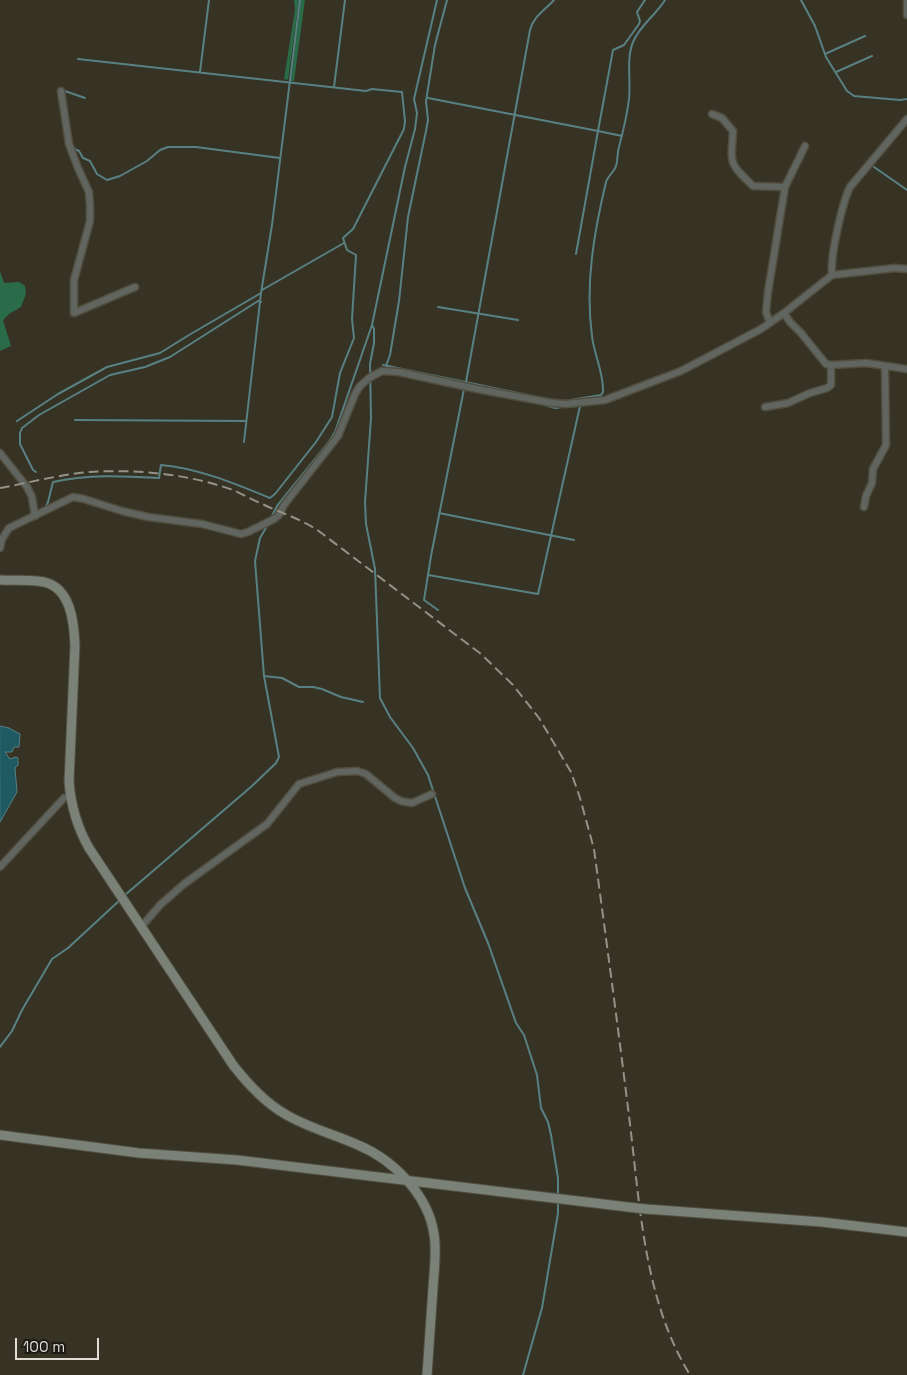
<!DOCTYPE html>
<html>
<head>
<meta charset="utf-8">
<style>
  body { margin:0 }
  #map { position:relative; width:907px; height:1375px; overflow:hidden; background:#363324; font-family:"Space Grotesk",sans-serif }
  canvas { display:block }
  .scale { position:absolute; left:15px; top:1338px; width:84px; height:22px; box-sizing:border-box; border:2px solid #dfddd4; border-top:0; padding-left:6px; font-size:15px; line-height:18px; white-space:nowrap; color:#dfddd4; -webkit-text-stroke:4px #1c1a14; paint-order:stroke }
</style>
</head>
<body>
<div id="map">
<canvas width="907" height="1375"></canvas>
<div class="scale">100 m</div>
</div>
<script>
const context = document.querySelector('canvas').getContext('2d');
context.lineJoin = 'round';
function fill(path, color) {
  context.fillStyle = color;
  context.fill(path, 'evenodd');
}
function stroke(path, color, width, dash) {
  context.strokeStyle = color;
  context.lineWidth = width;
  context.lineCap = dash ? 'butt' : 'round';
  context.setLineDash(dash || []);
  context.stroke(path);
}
const green = new Path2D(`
  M294,0h5l-11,80 -4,-1 11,-69z
  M301,0h4l-11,81h-3z
  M0,271l4,12 15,-1 6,4 1,8 -5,13 -12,7 -6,6 8,26 -11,5z`);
const water = new Path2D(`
  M0,726l9,2 11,6 -1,13h-5l-2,5h-7l5,7 6,-2 2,1v7l-3,3 2,24 -17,30z`);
const stream = new Path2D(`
  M437,0l-23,99 3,14 -2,16 -10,38 -33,158 2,4v14l-4,21 1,54 -6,84 1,22 9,45 5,129 10,19 23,31 15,27 37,113 23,55 28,80 8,12 13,40 4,33 7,14 3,13 7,43v18
  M801,0l14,26 11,31 21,34 7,5 46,4 7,-1
  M825,54l40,-18
  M200,72l9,-72
  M836,72l36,-16
  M334,87l11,-87
  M64,94l1,-3 20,7
  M428,98l170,33 15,-81 11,-5 15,-21 1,-3 -3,-9 8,-12
  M71,143l4,6 4,2 4,7 7,3 7,13 10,6 13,-4 27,-15 13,-11 8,-3h28l84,11
  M874,167l33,23
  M576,254l22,-123 24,5
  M262,290l82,-47
  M438,307l80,13
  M383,365l164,34 18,2 36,-6 2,-3c1,-19 -9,-37 -11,-56 -7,-52 2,-104 14,-154 2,-6 8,-10 10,-16 2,-6 1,-13 3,-19 4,-15 8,-32 10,-48 2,-18 -3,-40 4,-57 7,-17 23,-27 32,-42
  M386,366l4,-11 9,-54 9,-84 18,-86 2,-11 -2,-19 9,-56 12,-45
  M466,382l64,-352c3,-13 15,-20 24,-30
  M538,403l17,5 7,-1
  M567,407l20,-2
  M75,420l171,1
  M17,421l41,-27 49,-27 53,-14 29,-18 72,-42 11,-68 28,-225
  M244,442l17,-149
  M36,472l-3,-2 -13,-26v-11l2,-5 17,-13 71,-40 35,-8 25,-10 88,-56 3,1
  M46,508v-2l2,-4 5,-20c34,-8 70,-6 106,-4l2,-13c37,3 75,19 109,33l5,-4 41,-52 16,-25 8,-44 14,-35 -2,-19 4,-64 -9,-5 -4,-12 10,-9 51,-100 1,-8 -3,-29 -30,-3 -6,2 -288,-32
  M439,513l135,27
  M270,520l7,-14 51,-63 7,-11 37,-107
  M428,575l110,19 42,-188
  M438,610l-14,-10 7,-44 33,-167
  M264,676l18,2 17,9h14l9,2 19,8 22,5
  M125,895l127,-109 24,-23 3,-6 -15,-81 -9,-115 5,-23 7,-12
  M0,1047l12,-16 10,-21 30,-51 16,-11 52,-48
  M523,1375l19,-67 16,-95v-12`);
const minor = new Path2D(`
  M907,1v14
  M61,91l8,53 9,24 11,24 1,14v15l-16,59v33l61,-26
  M712,114l10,4 11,13c-2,34 -5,31 20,55l32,1
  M832,275c-2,-19 10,-71 18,-88l57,-68
  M784,313l6,9 11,11 25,31 5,1 35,-2 41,6
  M770,323l-4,-11 2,-20 17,-105 20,-41
  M765,407l23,-4 22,-10 17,-5 4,-3v-20
  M0,453l27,34 5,10 3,19
  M864,507l2,-11 6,-13 1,-14 13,-24 -1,-79
  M0,548l2,-9 7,-11 64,-31 11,2 38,12 26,6 54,7 39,10 7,-2 26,-13 5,-4 5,-10 54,-69 17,-42 5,-8 9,-8 13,-7 17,1 78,17 75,14 14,1 39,-4 76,-29 80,-42 23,-16 48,-38 63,-7 12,1
  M0,867l64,-69 6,-2
  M141,927l19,-22 24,-21 83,-60 32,-40 38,-12 20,-1 9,3 29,24 6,3 11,2 20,-9`);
const secondary = new Path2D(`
  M0,580c15,1 29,-1 44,2 27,6 30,41 31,63l-6,137c2,24 8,45 20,66l144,217c14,18 31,37 52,49 23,14 49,20 73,31 36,15 70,50 76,89 3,18 0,36 -1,54 -2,29 -4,58 -6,87
  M0,1135l139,18 98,7 399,48
  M646,1209l176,13 85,10`);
const rail = new Path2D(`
  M0,488c28,-5 62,-14 90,-16 47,-3 98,2 143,18 9,4 18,9 27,13 19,9 38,15 56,26l165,125 32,31 26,33 32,54 9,26 14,51c12,89 24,178 35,267 11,87 14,182 61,259`);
const secondaryBridge = new Path2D(`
  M636,1208l10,1`);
fill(green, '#2a6b49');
fill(water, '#1f5961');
stroke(water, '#598184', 1);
stroke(stream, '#598184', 2);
stroke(minor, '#514e40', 9);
stroke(secondary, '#514e40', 11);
stroke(minor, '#61655f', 6);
stroke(secondary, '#7a8177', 9);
stroke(rail, '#949286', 2, [10, 5]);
stroke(secondaryBridge, '#514e40', 11, []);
stroke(secondaryBridge, '#7a8177', 9);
</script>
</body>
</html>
